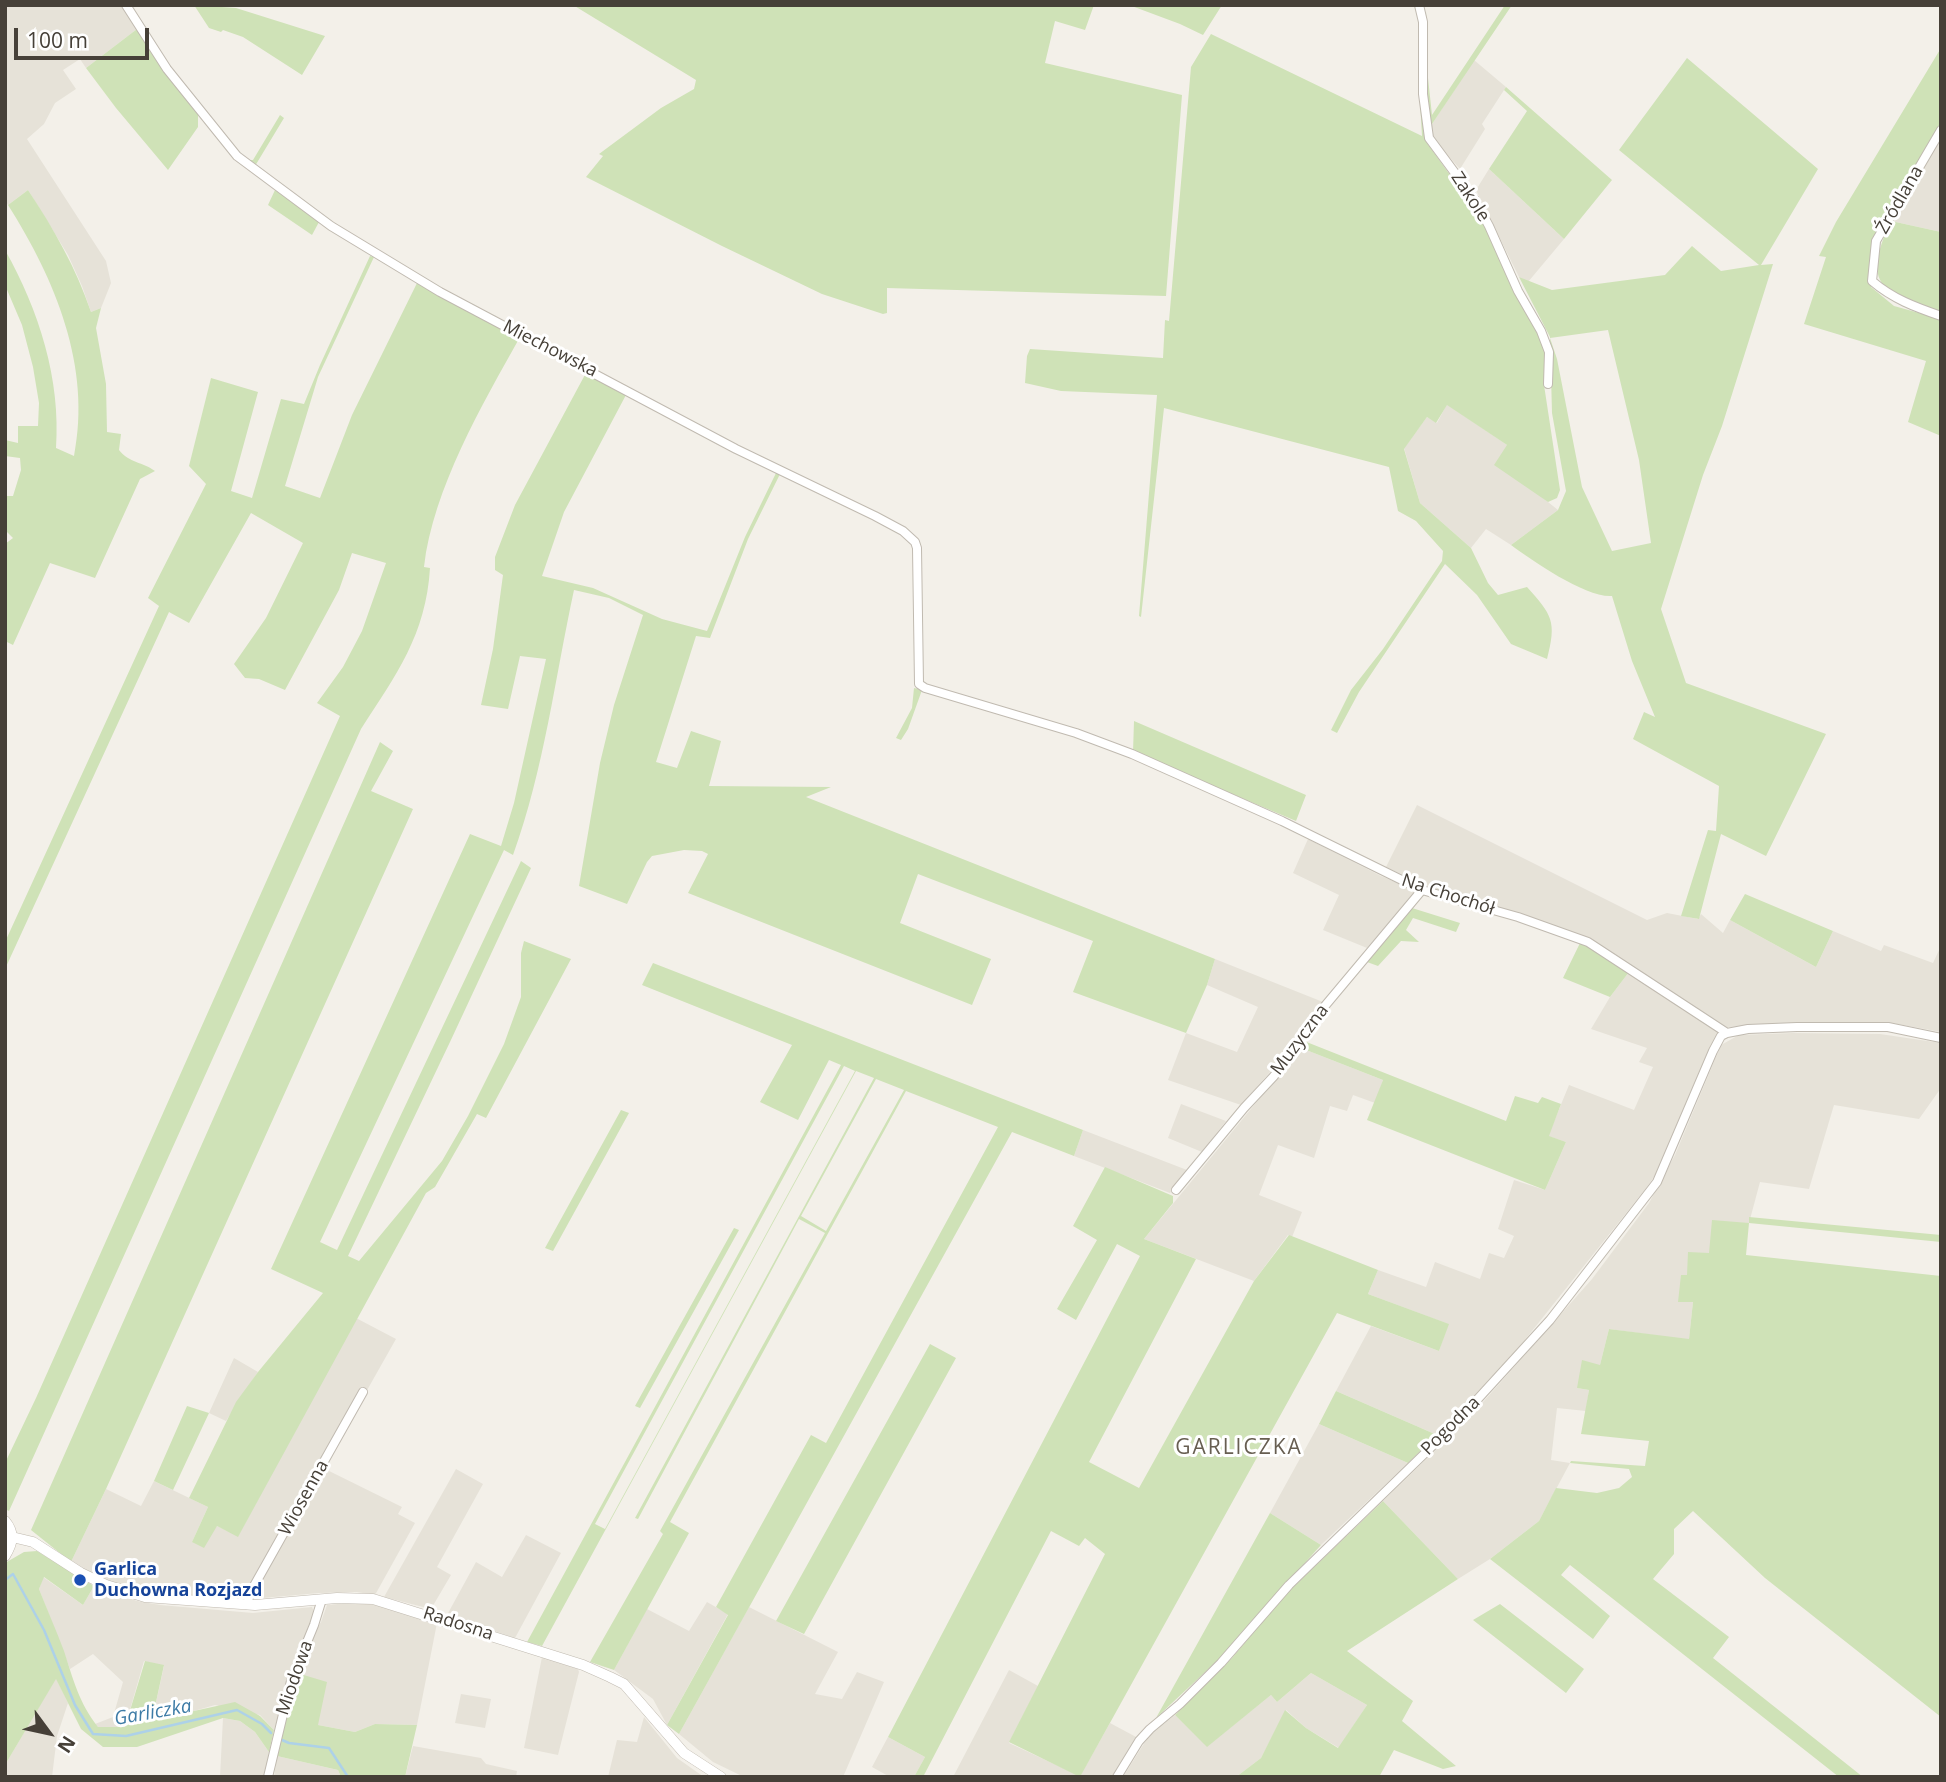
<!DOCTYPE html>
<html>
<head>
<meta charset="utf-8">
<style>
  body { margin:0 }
  #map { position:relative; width:1946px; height:1782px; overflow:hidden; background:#f3f0e9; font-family:"Open Sans",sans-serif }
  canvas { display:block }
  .frame { position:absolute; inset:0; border:7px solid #464038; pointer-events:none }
  .north { position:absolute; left:14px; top:1698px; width:70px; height:70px; -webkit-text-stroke:5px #fff; paint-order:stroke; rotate:123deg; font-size:19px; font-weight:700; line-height:28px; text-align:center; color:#464038 }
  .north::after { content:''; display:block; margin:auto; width:24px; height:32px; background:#464038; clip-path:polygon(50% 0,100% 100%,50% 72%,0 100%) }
  .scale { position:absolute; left:14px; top:28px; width:135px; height:32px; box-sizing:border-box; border:4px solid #464038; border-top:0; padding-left:9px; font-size:21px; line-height:24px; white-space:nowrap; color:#464038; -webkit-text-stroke:5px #fff; paint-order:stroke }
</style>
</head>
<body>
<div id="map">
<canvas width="1946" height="1782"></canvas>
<div class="frame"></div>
<div class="north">N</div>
<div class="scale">100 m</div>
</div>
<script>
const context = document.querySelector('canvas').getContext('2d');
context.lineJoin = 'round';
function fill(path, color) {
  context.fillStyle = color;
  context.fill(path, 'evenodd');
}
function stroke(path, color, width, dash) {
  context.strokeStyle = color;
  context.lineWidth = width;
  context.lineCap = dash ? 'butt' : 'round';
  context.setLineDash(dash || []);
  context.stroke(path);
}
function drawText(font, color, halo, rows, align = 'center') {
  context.font = font + ' "Open Sans",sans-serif';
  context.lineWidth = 6;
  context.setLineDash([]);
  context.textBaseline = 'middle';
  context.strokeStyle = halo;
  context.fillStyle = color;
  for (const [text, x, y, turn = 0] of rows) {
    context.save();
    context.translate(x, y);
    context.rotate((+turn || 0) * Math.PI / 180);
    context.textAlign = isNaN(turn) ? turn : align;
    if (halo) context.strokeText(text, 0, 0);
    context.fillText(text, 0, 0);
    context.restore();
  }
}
const residential = new Path2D(`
  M5,5h117l15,24 -51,39 -6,-9 -17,11 13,19 -21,14 -11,21 -17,15 79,122 5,22 -10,25 -10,4 -9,-26 -14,-31 -40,-65 -20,15 -3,-5z
  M1474,60l32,27 -24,37 3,5 -25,40 -25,-28 -5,-14z
  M1941,138v94l-50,-11z
  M1489,169l75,70 -36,43 -9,-5 -43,-87z
  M1447,404l60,41 36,53 15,12 -47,35 -25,-16 -15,19 -51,-45 -16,-55 23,-31 10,6z
  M1417,805l230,115 20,-7 31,6 3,-5 22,19 7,-13 86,47 17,-36 48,20 3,-6 49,18 8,-17v86l-49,-9 -165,4 -136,-86 -40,-17 -118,-35 -47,-22z
  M1308,839l73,37 35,15 -49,57 -44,-18 16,-35 -46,-22z
  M1215,959l108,43 -46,62 -36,41 -73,-25 18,-47 51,19 21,-45 -51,-22z
  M1629,972l90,60 -25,52 -28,75 -19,28 -127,159 -83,89 -101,-44 35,-65 68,25 9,-27 -80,-30 10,-24 48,17 9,-25 45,17 9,-26 15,5 10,-22 -16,-7 16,-49 31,10 21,-48 -18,-6 21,-51 65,25 19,-43 -14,-5 8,-14 -56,-19 19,-32z
  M1792,1033l88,1 61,9v45l-22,31 -85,-14 -25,84 -49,-7 -11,41 -40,31 -22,21h-6l12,27 -4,38 -80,-11 -9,36 -23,23 12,2 -3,21 -29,-3 -6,52 19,3 -31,58 -49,38 -32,20 -75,-78 85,-82 124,-140 57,-76 26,-48 46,-110 18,-10z
  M1301,1048l82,32 -8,23 -22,-8 -6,16 -17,-5 -16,52 -36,-13 -19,50 43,17 -10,25 -4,-2 -34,46 -110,-42z
  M1181,1104l45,17 -24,31 -34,-14z
  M1083,1130l104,40 -17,23 -96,-37z
  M356,1318l40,21 -73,129 79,39 -4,7 17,9 -40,72 -18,-3 -38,1 -68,6 -86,-2 -53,-13 -41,-22 35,-73 35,17 13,-25 54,26 -16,35 25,-16 21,10z
  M234,1358l24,14 -32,49 -17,-8z
  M1319,1424l89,39 -87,82 -51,-32z
  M456,1469l27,15 -46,83 14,8 -20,34 -47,-12z
  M526,1535l35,18 -46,85 -68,-23 29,-53 26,15z
  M43,1577l40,28 11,-19 43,15 23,4 93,8 59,-6 3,7 -14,31 -27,85 -14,-15 -45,-10 -21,6 -41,5 11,-50 -20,-5 -19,66h-27l-3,-3 18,-7 10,-35 -30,-28 -23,15 -31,-80z
  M359,1602l32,6 46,15 -20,102 -42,-1 -20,8 -37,-7 -21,-52 12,-33 12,-18 6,-17z
  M707,1602l21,12 -61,111 -14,-26 -39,-29 33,-61 42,22z
  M749,1607l89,45 -23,42 27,5 15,-27 27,10 -41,95h-99l-31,-15 -34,-28z
  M542,1657l36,12 1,3 -21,83 -34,-7z
  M1009,1670l29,16 -29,57 71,33 30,-53 28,15 -25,39h-160z
  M1311,1673l56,32 -28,43 -33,-20 -20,-18 -25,48 -25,19h-113l27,-43 25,-19 32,31 64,-51 6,7z
  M56,1678l12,25 -11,33 -5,41h-47v-12z
  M461,1694l30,5 -6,29 -30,-5z
  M644,1717l33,41 27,19h-96l9,-37 20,2z
  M223,1718l17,3 15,11 14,20 -4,25h-45z
  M888,1737l37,20 -11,20h-24l-18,-10z
  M413,1746l68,12 5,6 31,7 -1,6h-111z
  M277,1756l61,14 3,7h-67z`);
const green = new Path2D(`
  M194,5l42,3 89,28 -23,39 -59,-38 -20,-7 -2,2 -12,-4z
  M573,5h521l-9,25 -30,-9 -10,42 137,32 -16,201 -279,-8v25l-4,1 -61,-20 -100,-48 -136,-69 17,-21 -4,-2 62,-46 33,-19 2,-9z
  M1129,5h93l-19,30 -23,-11z
  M1505,5h7l-82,122 -5,-61 1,-55 2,67 4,37z
  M1420,14l1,78 6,51 54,75 55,109 9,24 -1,34 16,105 -3,8 -9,4 -54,-37 13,-20 -60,-40 -11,18 -9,-6 -23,32 16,54 51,45 17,35 10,12 29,-8c25,28 30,34 20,72l-36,-15 -34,-49 -32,-31 -86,128 -22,41 -6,-3 20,-40 32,-41 59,-88 1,-10 -27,-30 -18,-10 -9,-44 -225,-59 -23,209 -2,-1 18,-221 -96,-4 -36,-8 2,-27 3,-7 133,9 2,-38 4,1 22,-254 20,-33 211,102 -3,-51z
  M137,29l27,42 34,43v13l-30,43 -52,-62 -30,-40z
  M1941,48v76l-69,115 -1,48 23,19 47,13v117l-33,-14 18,-61 -122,-37 22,-67 -7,-1 17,-34z
  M1687,58l131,111 -57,96 12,-1 -51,162 -19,49 -42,134 25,74 140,51 -60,122 -45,-22 -22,85 -18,-3 27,-86 8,1 3,-45 -86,-47 11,-27 11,5 -23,-56 -20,-65c-26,2 -79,-35 -101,-51l47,-35 8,-19 -14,-78 -2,-76 -31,-60 33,13 113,-15 27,-29 29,25 38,-6 -140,-115zM1608,330l31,130 12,83 -39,8 -30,-64 -25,-128 -7,-21z
  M1506,87l106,93 -48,59 -75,-70 38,-58 -23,-21z
  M280,115l4,3 -29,48 -8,-6h6z
  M28,190c26,39 48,78 63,122l10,-4 -5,20 10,56 1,48 14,2 -2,16c10,13 24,12 36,21l-15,8 -45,99 -45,-15 -37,82 -8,-4v-97l8,-6 -8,-8v-34h8l8,-26 -1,-12 -15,-2v-16l13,3v-17h20l1,-23 -6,-36 -11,-42 -17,-40v-35c34,60 56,130 51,198l18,8c18,-89 -19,-177 -66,-251z
  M275,190l44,32 -7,13 -44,-30z
  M1891,221l50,11v81c-58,-21 -81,-26 -50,-92z
  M370,256l4,1 -56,120 -33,109 35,12 32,-83 65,-132 103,54c-38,68 -87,152 -96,230l6,1c-4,67 -34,107 -69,161l-352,782 -4,-2v-46l31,-65 304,-682 -23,-13 26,-36 19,-36 24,-68 -34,-10 -13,37 -54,100 -26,-11 -14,-1 -11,-14 32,-46 37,-75 -52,-30 -62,110 -20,-11 -164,357v-27l154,-336 -11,-8 58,-114 -17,-18 22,-88 47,14 -27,99 21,7 29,-99 23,5 16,-39z
  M587,371l40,22 -63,119 -22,64 51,12 69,31 45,12 38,-94 31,-64 4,1 -32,65 -38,99 -14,-2 -40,126 21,6 14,-37 30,10 -12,45 122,1 -25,10 409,162 -8,26 -21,48 -113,-41 20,-51 -175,-67 -18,49 91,36 -19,46 -284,-112 20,-39 -6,-3 -18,-1 -32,6 -5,6 -20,42 -48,-18 21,-123 14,-58 29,-90 -34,-17 -35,-8c-19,88 -30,180 -61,265l-9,-5 -184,392 17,8 184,-389 10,7 -81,174 -102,214 11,5 83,-100 26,-45 36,-72 17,-47v-44l3,-12 47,18 -85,159 -9,-4 -42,73 -9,6 -188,344 -21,-11 -13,22 -12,-6 16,-35 -19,-9 47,-96 22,-30 65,-79 -52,-24 199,-435 31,12 13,-43 32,-144 -26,-3 -12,53 -27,-4 12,-56 10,-74 -8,-5v-13l20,-52z
  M914,688l8,2 -14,39 -7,11 -5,-2 16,-30z
  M1134,721l172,74 -10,26 -163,-69z
  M380,742l13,9 -22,40 42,18 -307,680 -35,73 -40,-32z
  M1745,894l88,37 -17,36 -86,-47z
  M1412,908l48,15 -4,9 -43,-14 -7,12 13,12 -18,-1 -23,25 -11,-4z
  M1580,943l23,11 26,18 -19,25 -47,-19z
  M653,963l430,167 -9,26 -62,-24 -333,602 -12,-9 61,-110 -12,-8 95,-172 15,8 172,-316 -92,-36 -236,431 19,11 -75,137 -24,-8 73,-128 -3,-3 165,-298 -26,-14 -161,300 -3,-1 239,-440 -18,-7 -314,575 -15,-4 314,-577 -12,-5 -31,60 -38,-18 32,-57 -150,-60zM844,1066l11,5 -250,458 -10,-5zM876,1079l28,11 -78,141 -25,-15z
  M1304,1041l202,80 9,-25 23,7 4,-6 19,7 -12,32 17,6 -21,48 -178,-70 16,-40 -82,-32z
  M621,1110l8,3 -76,138 -8,-3z
  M1105,1167l68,29v7l-29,36 52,20 -107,203 50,26 115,-207 35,-46 89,35 -10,24 81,30 -10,27 -102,-38 -257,464 -71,-35 96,-188 -20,-16 -6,8 -28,-15 -128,246h-9l11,-20 -37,-20 252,-481 -23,-12 -41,76 -19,-11 40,-69 -24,-14z
  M1749,1217l192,18v7l-192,-19 -3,32 195,21v441l-176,-139 -72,-67 -19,18v25l-21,25 76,58 -16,21 150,119h-24l-269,-212 -9,10 49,41 -17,23 -103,-80 49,-38 17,-33 41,5 22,-5 13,-11 -3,-8 -59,-6 1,-2 74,5 4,-25 -68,-7 8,-44 -12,-2 5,-28 18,5 9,-36 80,10 4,-37h-15l3,-27h6l1,-23 21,1 3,-33 37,3z
  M734,1228l5,2 -99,178 -5,-2z
  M930,1344l26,14 -152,276 -28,-13z
  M1336,1391l101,44 -29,28 -89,-39z
  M187,1406l22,7 -36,77 -19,-9z
  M1383,1501l75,78 -111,72 66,50 -11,20 54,45 -13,3 -49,-19 -15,27h-143l25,-19 24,-48 21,18 32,20 29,-43 -56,-32 -34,29 -6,-7 -64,52 -32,-32 57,-57 52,-62z
  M1270,1513l51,32 -104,116 -61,57z
  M37,1551l57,35 -11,19 -39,-28 -5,12c8,20 17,41 25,62 9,28 15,52 34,76h27l20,-66 19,4 -11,51 41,-5 41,-9 25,14 14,14 -5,22 -14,-20 -15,-11 -17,-3 -86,29h-34l-22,-18 -25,-50 -51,86v-202l19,-11z
  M1500,1604l84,65 -18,24 -93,-73z
  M297,1673l30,9 -9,43 37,7 20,-8 42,1 -12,52h-64l-3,-7 -61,-14z`);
const stream = new Path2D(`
  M5,1580l8,-6 31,56 31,75 18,29 33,2 111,-26 25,14 9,9
  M282,1740l7,3 40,5 19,29`);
const minor = new Path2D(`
  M126,5l41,64 70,87 94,70 109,66 296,157 139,67 28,15 12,11 2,6 2,136 6,4 151,45 56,21 150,67 140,69 96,27 70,25 139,91 21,-4 49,-2h91l53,11
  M1419,5l4,17v72l6,44 46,62 14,26 29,65 23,40 8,21 -1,32
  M1941,130l-65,111 -4,40c21,18 43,26 69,35
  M1176,1190l68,-82 30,-32 50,-69 98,-117
  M247,1605l3,-12 113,-201
  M268,1777l23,-96 23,-56 8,-26
  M1117,1777l22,-36 11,-12 30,-25 41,-41 68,-78 164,-159 97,-106 107,-138 56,-131 8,-15 6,-3`);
const tertiary = new Path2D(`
  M5,1521c10,12 8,22 0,35
  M12,1537l21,5 48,31 25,12 39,12 110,8 82,-7 36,1 210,66 27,12 14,7 60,69 37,24`);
const markers = [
  [80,1580,7,"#1a4fb4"]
];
const streetNames = [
  ["Zakole",1470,197,57],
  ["Źródlana",1900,200,-60],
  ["Miechowska",550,349,27],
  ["Na Chochół",1448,895,18],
  ["Muzyczna",1300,1040,-53],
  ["Pogodna",1451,1426,-45],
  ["Wiosenna",304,1498,-61],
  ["Radosna",458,1624,18],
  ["Miodowa",295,1678,-71]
];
const transitNames = [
  ["Garlica",94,1570],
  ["Duchowna Rozjazd",94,1591]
];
const waterNames = [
  ["Garliczka",153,1713,-10]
];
const quarterNames = [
  ["GARLICZKA",1239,1448]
];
fill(residential, '#e6e2d8');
fill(green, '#cfe2b7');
stroke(stream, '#add1e8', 2.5);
stroke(minor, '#c0bab0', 10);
stroke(tertiary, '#c0bab0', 11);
stroke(minor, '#fff', 8);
stroke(tertiary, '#fff', 10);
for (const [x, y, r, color] of markers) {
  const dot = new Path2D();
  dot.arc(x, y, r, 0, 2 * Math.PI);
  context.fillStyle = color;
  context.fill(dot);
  stroke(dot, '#fff', 2.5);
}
drawText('18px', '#464038', '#fff', streetNames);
drawText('bold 18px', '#164399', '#fff', transitNames, 'left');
drawText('italic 19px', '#3d7ba6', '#fff', waterNames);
context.letterSpacing = '2px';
drawText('21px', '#675e51', '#fff', quarterNames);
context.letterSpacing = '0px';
</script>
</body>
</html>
